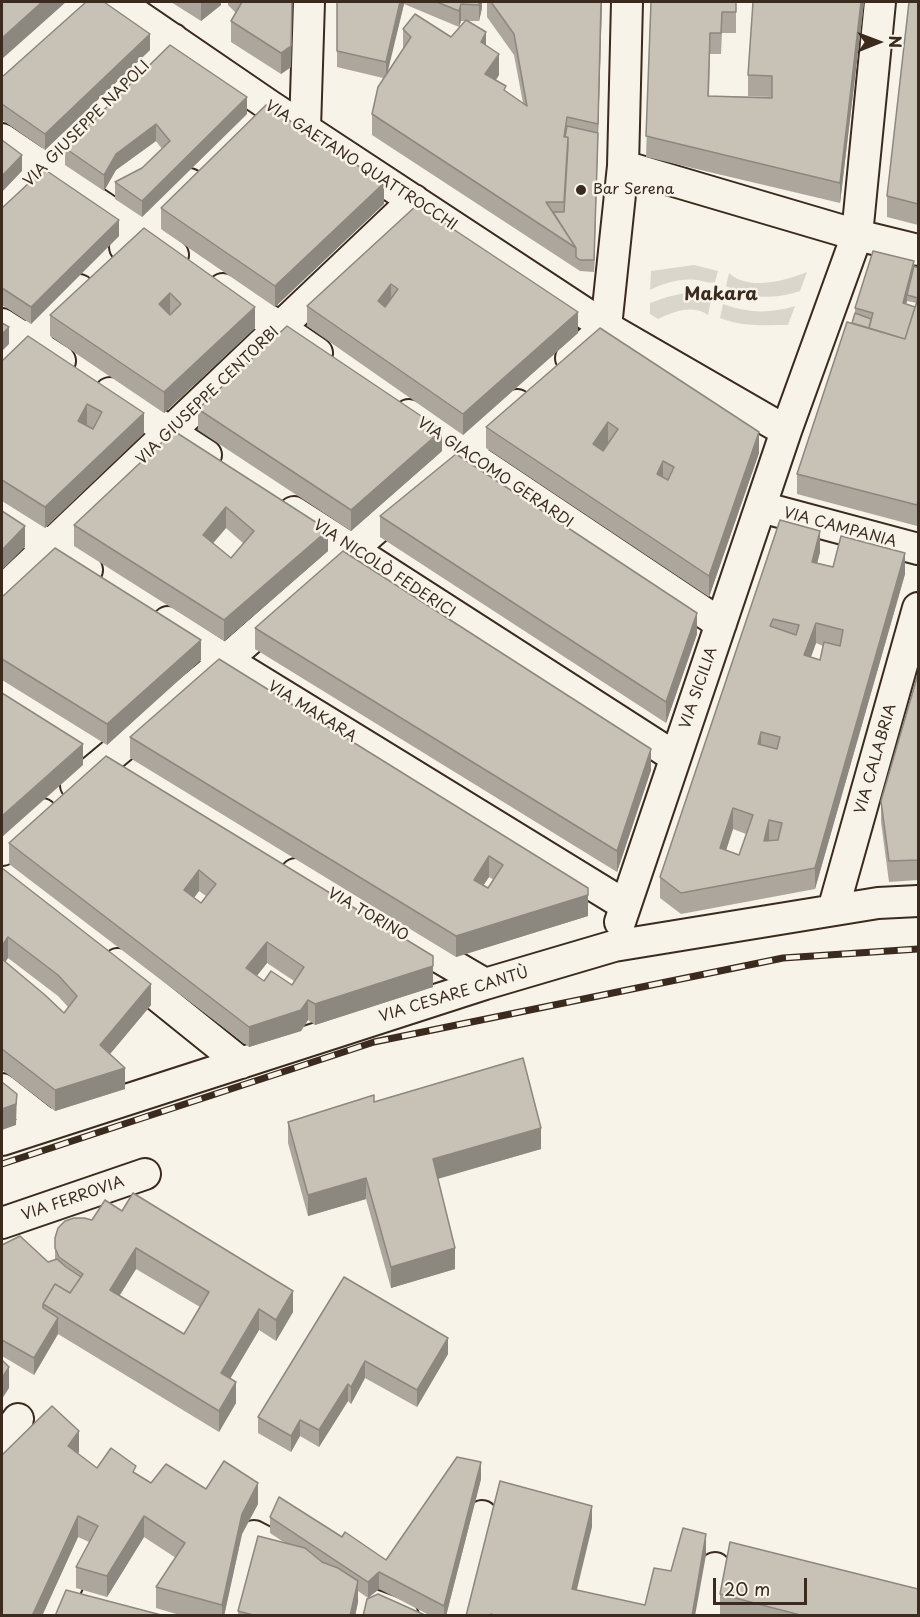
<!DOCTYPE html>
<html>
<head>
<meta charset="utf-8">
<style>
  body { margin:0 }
  #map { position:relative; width:920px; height:1617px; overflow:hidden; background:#f7f3e8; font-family:"Playpen Sans",sans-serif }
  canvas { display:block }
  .frame { position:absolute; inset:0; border:3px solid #3b2a1e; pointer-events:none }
  .north { position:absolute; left:848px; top:12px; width:60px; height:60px; -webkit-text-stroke:4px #f7f3e8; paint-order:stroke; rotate:89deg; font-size:16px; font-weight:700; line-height:24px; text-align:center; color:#3b2a1e }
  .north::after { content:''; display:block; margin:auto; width:21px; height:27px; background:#3b2a1e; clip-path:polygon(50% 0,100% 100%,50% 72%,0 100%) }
  .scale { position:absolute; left:713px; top:1578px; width:94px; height:27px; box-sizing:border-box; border:3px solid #3b2a1e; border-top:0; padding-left:8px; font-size:18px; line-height:21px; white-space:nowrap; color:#3b2a1e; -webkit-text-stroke:4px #f7f3e8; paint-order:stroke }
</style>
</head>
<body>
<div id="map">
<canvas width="920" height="1617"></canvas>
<div class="frame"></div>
<div class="north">N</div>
<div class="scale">20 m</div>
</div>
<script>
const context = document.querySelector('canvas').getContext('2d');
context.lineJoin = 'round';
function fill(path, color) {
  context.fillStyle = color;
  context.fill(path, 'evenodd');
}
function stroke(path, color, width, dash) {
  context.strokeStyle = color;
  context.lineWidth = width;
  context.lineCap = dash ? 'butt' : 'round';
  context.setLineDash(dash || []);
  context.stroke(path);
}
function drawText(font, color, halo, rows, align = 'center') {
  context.font = font + ' "Playpen Sans",sans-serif';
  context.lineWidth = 5;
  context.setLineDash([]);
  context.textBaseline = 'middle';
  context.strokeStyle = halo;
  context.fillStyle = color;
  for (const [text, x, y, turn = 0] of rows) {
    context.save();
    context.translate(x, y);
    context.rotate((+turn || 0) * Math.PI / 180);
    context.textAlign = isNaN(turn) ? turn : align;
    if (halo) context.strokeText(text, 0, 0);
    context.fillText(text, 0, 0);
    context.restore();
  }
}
const green = new Path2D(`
  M694,265l24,6 -3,11c-6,2 -12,-1 -18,-2 -16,-2 -33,3 -47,10l1,-19z
  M807,272l-7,19c-23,8 -52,9 -74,-5l3,-13c19,18 56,8 78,-1z
  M685,293l19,2 7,5 -3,15c-15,-11 -35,-3 -50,4l-8,-5v-11l17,-6z
  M723,304c25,9 46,10 72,2l-7,19c-24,0 -46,2 -68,-7z`);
const minor = new Path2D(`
  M118,2l152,104 336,221 -35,31
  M880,2l-23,233 -71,196 -180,-104 17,-161 234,69 61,15
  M2,74l80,-72
  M305,128l4,-126
  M2,139l171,116
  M623,166l4,-164
  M2,208l171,-169
  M125,247l64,-63
  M223,289l94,64
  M2,324l58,37
  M2,365l77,-75
  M110,393l96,62
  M409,415l312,209
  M761,507l157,42
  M294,512l381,245
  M2,516l85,54
  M2,591l412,-391
  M168,622l58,38 399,245
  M76,785l150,-125 291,-255
  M2,850l40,-36
  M296,874l189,110
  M833,910l85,-302
  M620,922l166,-491
  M118,964l123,99
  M2,1089l46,36
  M2,1140l483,-156 129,-38 264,-43 40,-2
  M2,1223l143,-49
  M2,1441l16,-22
  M53,1616l30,-66
  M234,1616l20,-80 54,28 57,38 38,14
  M457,1616l25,-100
  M707,1616l8,-48`);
const rail = new Path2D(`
  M2,1164l372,-122 409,-84 135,-9`);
const wall = new Path2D(`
  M171,2h50v3l-20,16z
  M228,2h64l-1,65 -10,7 -50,-32v-21l5,-8 -8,-8z
  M337,2h146h-1v6l-3,13h-10l17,24 13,30 -3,5 10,12 17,11 -9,-48 -27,-38v-15h115l-8,270 -14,-1 -208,-136v-21l11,-36 -46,-11zM404,4l55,23 2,-6h4l-14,16 -48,-8v21l-16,22z
  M651,2h85v31h-14l-1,21h-11l-1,42 63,1 -24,-1v-21l116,-73 -24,201 -194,-46z
  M918,2v223l-31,-8v-21z
  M170,45l77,69 -105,103 -27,-18v-17l27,-14 20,-19 -6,-8 -40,29 -12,21 -39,-26v-17z
  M150,50l-105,100 -43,-30v-43z
  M384,204l-109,103 -114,-78v-21z
  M417,205l161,128 -115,102 -156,-109v-20z
  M2,208l117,28 -88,88 -29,-19z
  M144,228l111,100 -91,85 -114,-77v-21z
  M914,266l4,2 -1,258 -120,-32v-20l55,-151 3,-10v-5zM907,301l10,2 -2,4 -9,-3z
  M600,328l159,125 -50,144 -223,-149v-21z
  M28,336l116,97 -99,95 -43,-27v-140z
  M198,409l244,42 -91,80 -153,-101z
  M174,431l154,120 -104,90 -150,-95v-21zM226,528l17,15 -12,15 -18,-15z
  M380,516l317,118 -31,89 -286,-186z
  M780,520l40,32 -3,11 16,4 72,7 -90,315 -134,25 -21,-16v-21zM816,643l7,3 -3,14 -9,-3zM733,829l13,5 -7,21 -13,-5z
  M2,597l199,63 -94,85 -105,-65z
  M255,628l396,142 -34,102 -362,-223z
  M918,674v206l-29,2 -8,-60v-21z
  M130,737l458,151v28l-132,41 -326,-199zM489,877l5,3 -6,8 -5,-3z
  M106,756l327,231 -118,38 -7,-5 -7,11 -52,16 -240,-183v-21zM199,891l7,5 -5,7 -7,-5zM267,963l27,18 -2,4 -28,-4 -7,-5z
  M2,868l149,137 -41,49 15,35 -70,22 -53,-41zM8,958l50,38 10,11 -4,6 -59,-51z
  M374,1102l167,47 -103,30 17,90 -64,19 -25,-89 -58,17 -20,-73v-21z
  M122,1211l171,101 -17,29 -17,-11 -29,49 6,24 -17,29 -161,-98 -24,41 -32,-19v-111l46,17 7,-2v-22l37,-18zM136,1269l64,38 -16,27 -65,-38z
  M344,1277l104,77 -31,53 -52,-29 -14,26 -3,-3 -29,46 -19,-11 -9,16 -33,-19v-16z
  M79,1452l-1,2 19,14 39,5 15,10 55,6 52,15 -16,30 -18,82h-41l-27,-8v-21l20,-29 -32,-21 -37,60 -31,-9v-21l13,-25 -11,-5 -36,79h-40v-161z
  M481,1479l-35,137h-15l-52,-27 -11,9 -10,-7v11l-3,14h-117v-5l47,-68 -15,-10v-16l72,20 44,23z
  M720,1594l198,22h-195l-3,-1z`);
const shadedWall = new Path2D(`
  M42,2h24l-64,57v-21z
  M201,2h20v3l-20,16z
  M292,2l-1,65 -10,7v-21z
  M400,2h4v2l-18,75v-17z
  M479,2h4h-1v6l-3,13z
  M601,2h1l-8,270v-12z
  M861,2h3l-24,201v-20z
  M461,4v17l-2,6v-16z
  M486,32v21l-5,-11z
  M150,34v16l-105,100v-16z
  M499,54v21l-14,20v-21z
  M247,97v17l-105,103v-16z
  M156,124v17l-40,29 -12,21v-16l12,-21z
  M22,155v16l-20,21v-16z
  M384,183v21l-109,103v-21z
  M119,220v16l-88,88v-17z
  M914,261v11l-7,23v6l-4,14v-12z
  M391,284v21l-13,17v-21z
  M170,293v21l-11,11v-21z
  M255,307v21l-91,85v-21z
  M578,312v21l-115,102v-21z
  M9,327v17l-7,7v-17z
  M87,404v20l-9,18v-21z
  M144,413v20l-99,95v-21z
  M608,422v21l-15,22v-21z
  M442,430v21l-91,80v-21z
  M759,432v21l-50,144v-21z
  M663,461v21l-6,-8z
  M918,501v21l-1,4v-21z
  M226,507v21l-23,27v-20z
  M25,526v21l-23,23v-20z
  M328,530v21l-104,90v-21z
  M820,531v21l-8,31v-21z
  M905,553v21l-90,315v-21z
  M697,613v21l-31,89v-21z
  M816,623v20l-12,33v-21z
  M201,640v20l-94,85v-21z
  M761,732v21l-3,-9z
  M83,744v21l-81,72v-21z
  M651,749v21l-34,102v-21z
  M733,808v21l-13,40v-21z
  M769,820v21h-5z
  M489,856v21l-15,23v-20z
  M199,870v21l-15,20v-21z
  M588,895v21l-132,41v-21z
  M8,937v21l-6,9v-21z
  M267,942v21l-21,26v-21z
  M433,966v21l-118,38v-21z
  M151,984v21l-51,61v-21z
  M308,1000v20l-7,11 -52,16v-20z
  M125,1068v21l-70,22v-21z
  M17,1094l-1,31 -14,5v-21z
  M541,1128v21l-108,31v-21z
  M366,1178v21l-58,17v-21z
  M136,1248v21l-26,42v-21z
  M455,1248v21l-64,19v-21z
  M293,1291v21l-17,29v-21z
  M259,1309v21l-38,64v-21z
  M58,1318v16l-24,41v-17z
  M448,1338v16l-31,53v-17z
  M365,1361v17l-14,26v-17z
  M9,1367v21l-7,11v-21z
  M236,1382v21l-17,29v-21z
  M348,1384v17l-29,46v-17z
  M300,1420v16l-9,16v-16z
  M79,1431v21l-11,15v-21z
  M481,1462v17l-35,137h-2v-10z
  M258,1483v21l-16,30 -18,82h-2v-11l20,-91z
  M592,1506v21l-20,83v-21z
  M78,1516v21l-36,79h-10z
  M144,1516v21l-37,60v-21z
  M706,1534v21l-11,61h-3z
  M379,1572v17l-11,9v-16z
  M358,1581v21l-3,14h-5z`);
const building = new Path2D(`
  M2,2h40l-40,36z
  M86,2h18l46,32 -105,100 -43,-30v-27z
  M242,2h50l-1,44 -10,7 -50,-32z
  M337,2h63l-14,60 -49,-11z
  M437,2h42v3l-18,-1 -2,7z
  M491,2h110l-3,122 -31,-7 -3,20h4l-4,65h-18l30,46 -204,-134 6,-27 33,-50 -8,-8 12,-15 36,23 15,-17 20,12 -5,10 18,12 -14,20 21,12 -2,4 23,16 -13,-72z
  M651,2h85v10h-14l-1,21h-11l-2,63 64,2v-22l-24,-1 5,-73h108l-21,181 -194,-47z
  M909,2h9v202l-31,-8z
  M170,45l77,52 -105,104 -27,-19 27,-14 28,-27 -14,-17 -40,30 -12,21 -39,-27z
  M266,105l118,78 -109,103 -114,-78z
  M567,126l31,7 -4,127h-14l-4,-3v-9l-23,-36h11l4,-66v-9h-3z
  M2,140l20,15 -20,21z
  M44,169l75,51 -88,87 -29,-19v-80z
  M417,205l161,107 -115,102 -156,-108zM391,284l7,5 -13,18 -7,-6z
  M144,228l111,79 -91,85 -114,-77zM170,293l11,11 -11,11 -11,-11z
  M873,251l41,10 -11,42 12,4 -10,32 -36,-11 4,-15 -18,-5z
  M914,266l4,2v30l-11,-3z
  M918,298v203l-1,4 -120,-31 50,-152 58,17z
  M855,313l16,6 -2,9 -17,-5z
  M2,323l7,4 -7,7z
  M287,326l155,104 -91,80 -153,-101z
  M600,328l159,104 -50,144 -223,-149zM608,422l10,7 -15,22 -10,-7zM663,461l11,6 -6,13 -11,-6z
  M28,336l116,77 -99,94 -43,-27v-119zM87,404l15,8 -9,17 -15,-8z
  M174,431l154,99 -104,90 -150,-95zM226,507l28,24 -23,27 -28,-23z
  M456,454l241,159 -31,89 -286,-186z
  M2,511l23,15 -23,24z
  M780,520l40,11 -8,31 21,5 8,-31 64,17 -90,315 -134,25 -21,-16zM773,619l26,6 -3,10 -26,-9zM816,623l27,7 -3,16 -16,-4 -4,18 -16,-5zM761,732l19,5 -3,12 -19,-5zM733,808l20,7 -14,40 -19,-7zM769,820l13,3 -4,17 -14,1z
  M55,548l146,92 -94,84 -105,-65v-62z
  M343,551l308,198 -34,102 -362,-223z
  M219,659l369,229v7l-132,41 -326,-199zM489,856l14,9 -15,23 -14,-8z
  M918,674v186l-29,1 -8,-60z
  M2,693l81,51 -81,72z
  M106,756l327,200v10l-118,38 -7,-4 -7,10 -52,17 -240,-184zM199,870l17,14 -15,19 -17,-13zM267,942l37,25 -12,18 -21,-14 -7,10 -18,-13z
  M2,868l149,116 -51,61 25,23 -70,22 -53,-41v-90l43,36 19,18 13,-17 -19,-21 -50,-38 -6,9z
  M523,1058l18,70 -108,31 22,89 -64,19 -25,-89 -58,17 -20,-73 86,-27v7z
  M2,1082l15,12 -1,10 -14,5z
  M133,1193l160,98 -17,29 -17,-11 -38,64 15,9 -17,29 -176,-107 12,-20 15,9 13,-19 -24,-17 -4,-9v-10l3,-10 7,-7 9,-3h10l8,2 13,-20 17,11zM136,1248l73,44 -25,42 -74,-44z
  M20,1236l28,26 9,-3 9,8 15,10 -11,16 -15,-9 -12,20v4l15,10 -24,40 -32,-18v-95z
  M344,1277l104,61 -31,52 -52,-29 -14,26 -3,-3 -29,46 -19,-10 -9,16 -33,-19z
  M2,1360l7,7 -7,11z
  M52,1406l27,25 -11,15 29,22 14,-20 25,18 -3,6 18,11 15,-19 40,25 18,-28 34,22 -16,31 -20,91 -66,-18 29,-44 -41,-27 -37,60 -31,-9 22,-41 -20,-10 -46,100h-30v-161z
  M457,1457l24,5 -37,144 -65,-34 -11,10 -98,-65 9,-20 63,40 3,-5 41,28z
  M500,1481l92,25 -20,83 73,16 9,-37 17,3 12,-43 23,6 -14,82h-195l-6,-2v2h-25z
  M258,1536l47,12 17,14 16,6 20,13 -8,35h-93l-19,-5z
  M730,1542l188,47v27h-114l-84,-22z
  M66,1590l99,26h-110z
  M378,1594l49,22h-64l4,-17z`);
const markers = [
  [581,190,6,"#3b2a1e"]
];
const streetNames = [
  ["VIA GIUSEPPE NAPOLI",87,124,-45],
  ["VIA GAETANO QUATTROCCHI",361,166,33],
  ["VIA GIUSEPPE CENTORBI",208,396,-44],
  ["VIA GIACOMO GERARDI",495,473,34],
  ["VIA CAMPANIA",840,528,15],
  ["VIA NICOLÒ FEDERICI",384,569,33],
  ["VIA SICILIA",699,688,-71],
  ["VIA MAKARA",312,712,32],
  ["VIA CALABRIA",876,759,-74],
  ["VIA TORINO",368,915,30],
  ["VIA CESARE CANTÙ",454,995,-17],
  ["VIA FERROVIA",73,1199,-19]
];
const poiNames = [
  ["Bar Serena",593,190]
];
const quarterNames = [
  ["Makara",721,295]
];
fill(green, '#dbd6cb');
stroke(minor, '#3b2a1e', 34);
stroke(minor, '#f7f3e8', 30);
stroke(rail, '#3b2a1e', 7);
stroke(rail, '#f7f3e8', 4.5, [14]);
fill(wall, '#aca69d');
fill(shadedWall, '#8c877f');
fill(building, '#c8c1b6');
stroke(building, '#8c877f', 1.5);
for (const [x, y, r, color] of markers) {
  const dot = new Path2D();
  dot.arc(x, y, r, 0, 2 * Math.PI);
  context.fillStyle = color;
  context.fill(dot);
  stroke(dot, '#f7f3e8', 2);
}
drawText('15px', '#3b2a1e', '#f7f3e8', streetNames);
drawText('15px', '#3b2a1e', '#f7f3e8', poiNames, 'left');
drawText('bold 18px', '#3b2a1e', '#f7f3e8', quarterNames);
</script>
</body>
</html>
